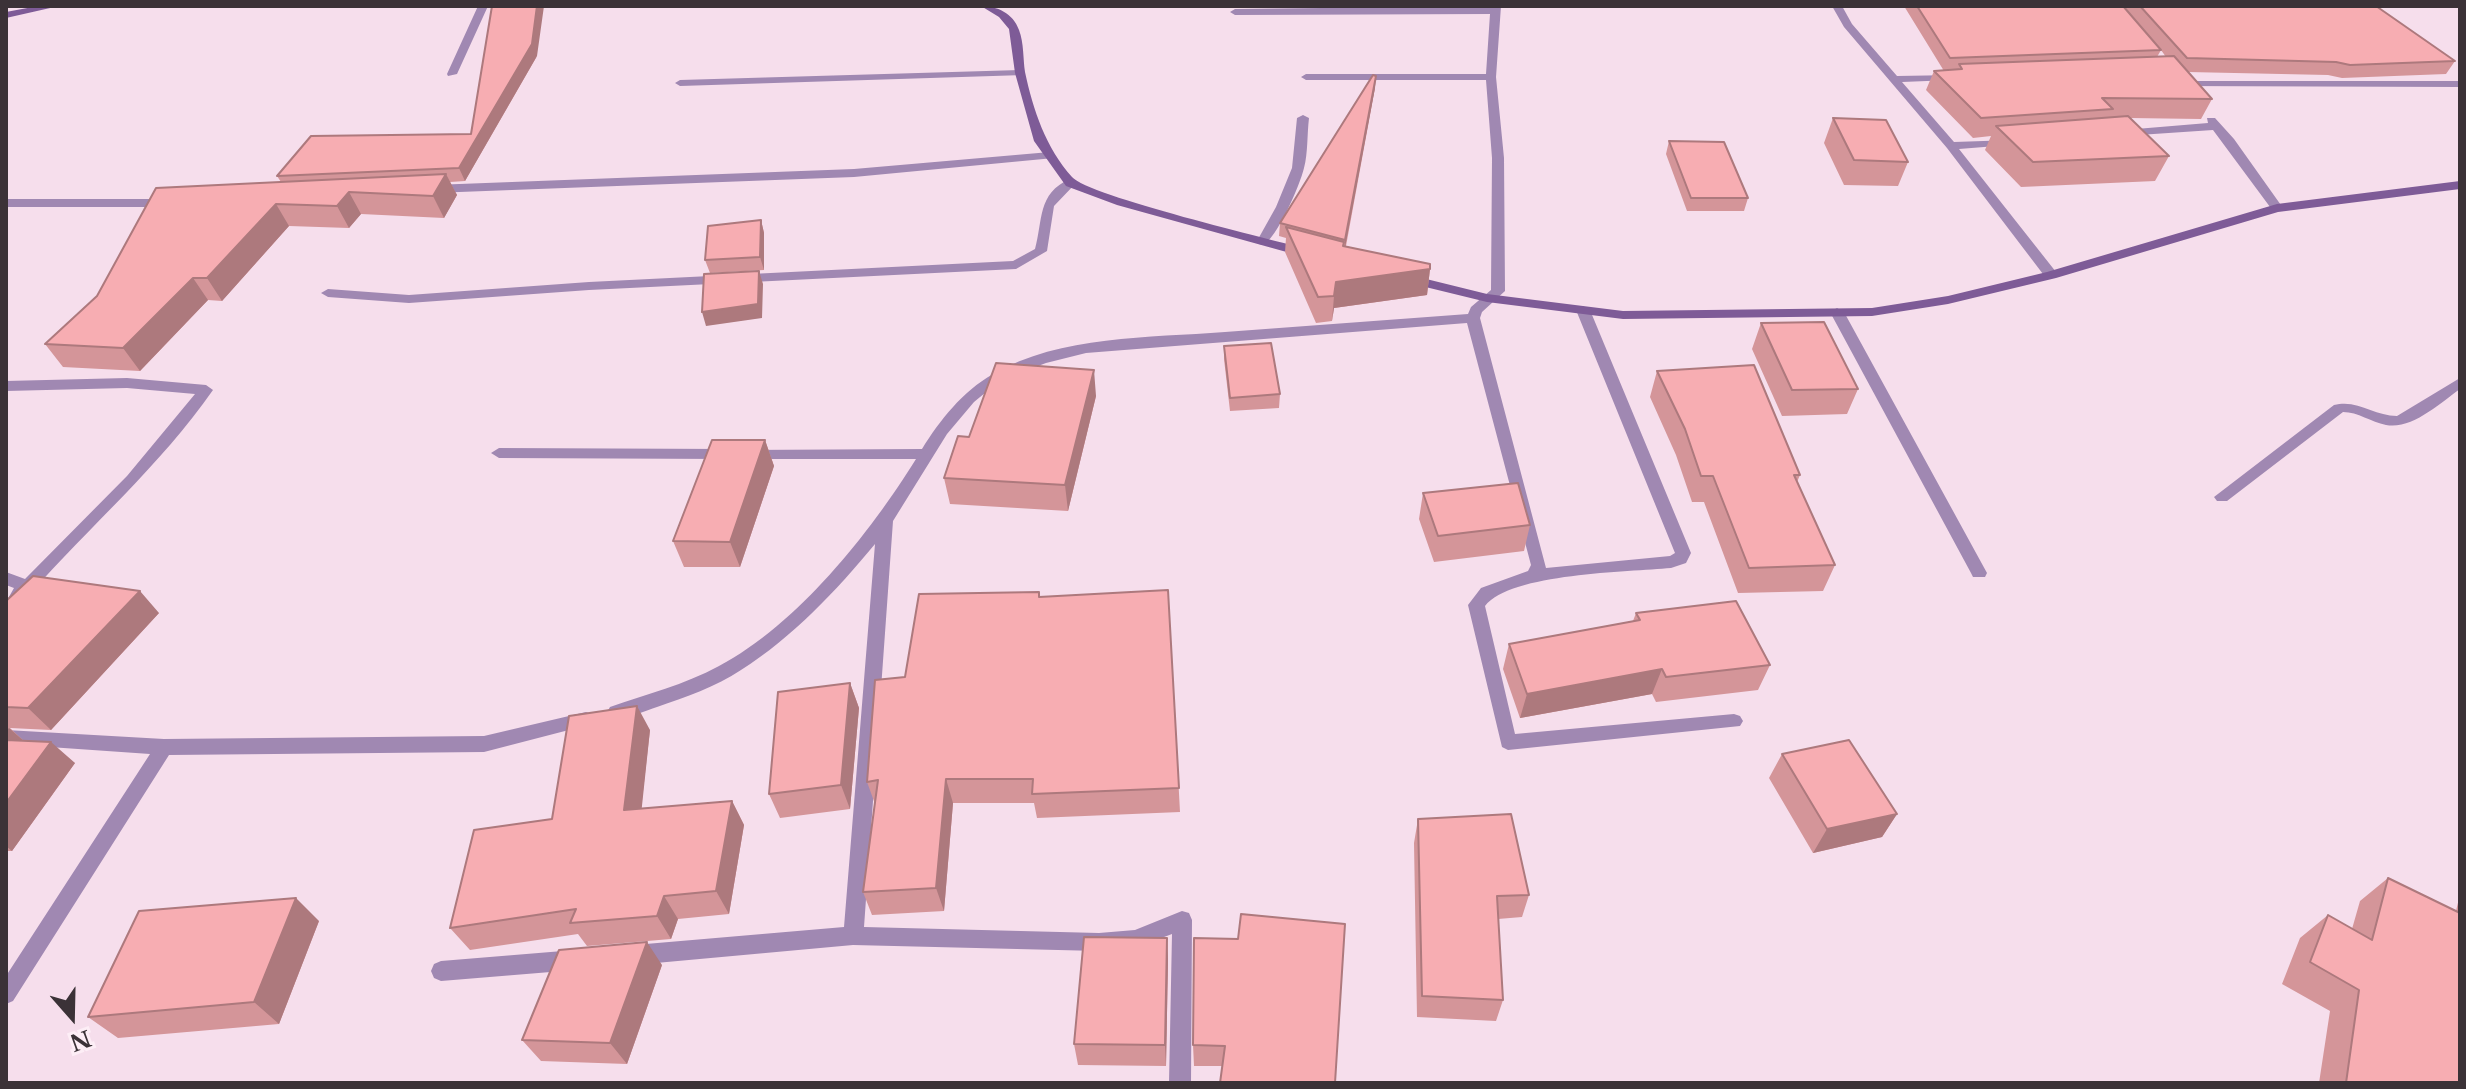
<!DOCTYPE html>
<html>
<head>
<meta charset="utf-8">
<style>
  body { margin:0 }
  #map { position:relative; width:2466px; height:1089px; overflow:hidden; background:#f6deec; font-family:"Libre Baskerville",serif }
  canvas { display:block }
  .frame { position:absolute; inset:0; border:8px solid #3b3237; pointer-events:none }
  .north { position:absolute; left:32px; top:977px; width:80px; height:80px; -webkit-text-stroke:6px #fdeef6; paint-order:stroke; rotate:160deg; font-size:22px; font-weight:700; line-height:32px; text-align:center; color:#3b3237 }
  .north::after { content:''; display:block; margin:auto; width:28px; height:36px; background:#3b3237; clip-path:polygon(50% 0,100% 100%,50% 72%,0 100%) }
</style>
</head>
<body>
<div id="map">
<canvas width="2466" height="1089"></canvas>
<div class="frame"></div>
<div class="north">N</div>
</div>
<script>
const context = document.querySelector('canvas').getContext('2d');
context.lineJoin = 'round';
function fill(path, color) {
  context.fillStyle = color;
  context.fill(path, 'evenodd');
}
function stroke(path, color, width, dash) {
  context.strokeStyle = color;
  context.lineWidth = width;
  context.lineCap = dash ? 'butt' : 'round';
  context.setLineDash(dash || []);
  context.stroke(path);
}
const street = new Path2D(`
  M478,6h10l-31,68 -9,2 -1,-2z
  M1491,6h10l-5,71 8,81 1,133 -23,21 -2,6 66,250 124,-12 5,-3 -99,-243 7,-4 7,4 101,243 -5,10 -15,5c-43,4 -160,5 -186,38l30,128 219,-20 6,2 3,5 -3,5 -232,24 -6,-3 -34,-142 13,-17 47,-17 3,-6 -64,-242 -381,30 -40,10 -29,11 -26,14 -17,14 -27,32 -54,87 -29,406 235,6 36,-3 47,-19 7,2 3,7 -1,163h-22l3,-149 -37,14 -36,3 -246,-6 -219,20 -7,-3 -3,-7 3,-7 7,-3 210,-18 31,-383c-39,47 -82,93 -134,126 -25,17 -56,27 -84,37 -14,4 -33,15 -47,10l-3,-5 3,-5c37,-13 74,-22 109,-41 78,-41 151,-133 197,-207h-167l-8,-5 3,-4 178,-1c18,-29 40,-57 71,-75 68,-39 156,-36 232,-42 81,-6 162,-12 243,-18l3,-7 20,-17 1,-132 -6,-78h-180l-5,-3 5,-3h180l4,-60 -255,1 -5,-3 5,-3z
  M1832,6h10l10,18 45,52 59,-1 1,2 -5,3 -50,2 52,60 59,-2 2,2 -6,3 -50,4 97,123v6h-10l-99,-130 -103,-121z
  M1020,70l4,1v4l-344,11 -5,-3 5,-3z
  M2179,81h279l2,6 -285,-1v-4z
  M1303,115l6,3c-2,16 -1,35 -5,50 -4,17 -27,70 -41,77l-4,-1 -2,-3 19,-34 16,-39 5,-50z
  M2207,118h8l19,21 49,69 -2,3h-8l-60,-81 -89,6 -6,-3 6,-3 84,-7z
  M1050,152l4,2v4l-200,19 -421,16 -6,-4 6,-4 421,-16z
  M1070,179l6,4 -22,23 -7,45 -31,18 -427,21 -180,13 -81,-6 -7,-4 7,-4 81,6 180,-13 424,-21 22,-12c8,-28 2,-56 35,-70z
  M6,199h164l6,4 -6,4h-164z
  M1837,308l7,4 143,261 -2,4h-12l-2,-4 -141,-261z
  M127,378l79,7 7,5c-53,76 -123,136 -184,205 -7,8 -11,23 -23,26v-19l8,-14 -8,-3v-13l19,7 102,-103 68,-82 -68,-6 -121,3v-10z
  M2460,378v11c-20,14 -48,41 -74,36 -15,-3 -28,-13 -43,-13l-116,89h-10l-3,-4 120,-92c24,-6 40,11 63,11z
  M499,448l227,1 8,5 -8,5 -227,-1 -8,-5z
  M586,712l6,2 3,5 -3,5 -108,28 -315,3 -156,246 -7,3v-28l144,-222 -144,-10v-14l158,9 320,-3z
  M575,950l7,3 3,7 -3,7 -7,3 -134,11 -7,-3 -3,-7 3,-7 7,-3z`);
const secondary = new Path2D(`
  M38,6h21l-53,12v-6z
  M981,6c16,0 32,7 38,24 5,13 4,29 6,42 8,38 21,76 47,105 16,19 202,63 239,73v6h-10l-184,-51 -51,-19 -32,-45 -19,-68 -6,-44 -10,-12z
  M2460,181v8l-182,23 -222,66 -108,26 -76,12 -249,3 -136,-17 -82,-20 -2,-3 7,-4 77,19 136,17 249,-3 76,-12 99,-24 230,-68z`);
const wall = new Path2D(`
  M1904,6h472l79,55 -9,13 -104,4 -14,-3 -140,-3 24,27 -11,20 -71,-1 39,38 -14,25 -134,6 -36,-37 6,-14 -18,2 -47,-48 8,-19h10zM2161,50l5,7h-9z
  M537,56l-72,125 -15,1 7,13 -13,23 -83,-4 -12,14 -60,-2 -67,75 -14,-1 -68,71 -77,-4 -18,-23 236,-162 -4,-6 194,-42z
  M1375,88l-29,158 84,23 -3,26 -93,13 -2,13 -16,2 -31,-71 1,-14 -7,-2 1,-13z
  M1833,118l75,44 -10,24 -54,-1 -20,-42z
  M1669,141l79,57 -4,13h-57l-21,-57z
  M761,220l3,13v37l-54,3 -5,-13z
  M1761,323l97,66 -11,25 -65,2 -30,-67z
  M1224,346l56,48 -1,14 -49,3 -6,-52z
  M1657,371l143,104 -3,7 38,83 -12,26 -85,2 -34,-91h-12l-16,-47 -26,-58z
  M1096,396l-28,115 -118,-7 -6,-26 25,-41z
  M765,440l9,26 -34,101h-56l-11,-26z
  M1423,493l107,32 -6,26 -90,11 -15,-43z
  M1168,590l12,222 -143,6 -3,-15h-81l-9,108 -72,4 -9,-23 12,-88 -8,-22 38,-105 134,-85 1,5z
  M6,601l153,12 -108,117 -41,-2 14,13 51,22 -63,88h-6z
  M1636,613l134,52 -12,25 -102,12 -4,-8 -132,24 -17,-49 6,-25 124,-23z
  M850,683l9,25 -9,101 -70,9 -11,-24z
  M650,730l-9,79 91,-8 12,24 -15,89 -51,5 -7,20 -84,7 -9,-12 -108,16 -20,-22 102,-109z
  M1782,754l115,60 -15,23 -69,16 -44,-75z
  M1418,819l111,76 -7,22 -24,2 5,81 -7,21 -79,-4 -3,-174z
  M2388,878l68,33 4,-17v189h-141l11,-72 -48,-27 18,-46 28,-23 24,14 8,-28z
  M319,921l-40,103 -161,14 -30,-21z
  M1167,938l1,22 -2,106 -88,-1 -4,-21z
  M1194,938l141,145 -113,-17h-28l-1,-21z
  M662,965l-35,99 -86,-3 -19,-21z`);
const shadedWall = new Path2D(`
  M537,6h7l-7,50 -72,125 -6,-13z
  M1376,76l-1,12 -31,165 1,-13z
  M446,174l11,21 -13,23 -11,-22z
  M349,192l12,22 -12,14 -12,-22z
  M276,204l13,22 -67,75 -15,-23z
  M761,220l3,13v37l-4,-13z
  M1430,269l-3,26 -93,13 -2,13 2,-25 2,-14z
  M759,271l4,13 -1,34 -56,8 -4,-14z
  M193,278l15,22 -68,71 -17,-23z
  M1094,370l2,26 -28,115 -3,-26z
  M765,440l9,26 -34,101 -10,-25z
  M140,591l19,22 -108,117 -23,-22z
  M1662,669l-10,25 -132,24 7,-24z
  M850,683l9,25 -9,101 -9,-24z
  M637,706l13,24 -11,104 -15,-24z
  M9,728l24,21 -27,-1v-17z
  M51,742l24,21 -63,88 -6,-5v-43z
  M946,779l7,24 -9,108 -8,-23z
  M732,801l12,24 -15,89 -13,-23z
  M1897,814l-15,23 -69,16 14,-24z
  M664,896l14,23 -7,20 -14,-23z
  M296,898l23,23 -40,103 -25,-22z
  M1167,938l1,22 -2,106 -1,-21z
  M647,942l15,23 -35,99 -17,-21z`);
const building = new Path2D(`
  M492,6h45l-5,38 -73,124 -182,8 34,-40 160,-2z
  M1917,6h206l38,44 -211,8z
  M2140,6h236l79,55 -105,4 -14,-3 -149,-4z
  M2174,56l38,43 -110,-1 11,11 -132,9 -47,-47 28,-2 -3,-5z
  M1373,75l3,1 -31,164 -65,-17z
  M2128,116l41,40 -136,6 -37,-36z
  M1833,118l53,2 22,42 -54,-2z
  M1669,141l55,1 24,56h-57z
  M446,174l-13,22 -84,-4 -12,14 -61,-2 -69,74h-14l-70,70 -78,-4 52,-48 59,-108z
  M761,220l-1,37 -55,3 3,-34z
  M1286,227l58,15 -1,4 87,18v5l-94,13 -2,14 -16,1z
  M759,271l-1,33 -56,8 2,-38z
  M1824,322l34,67 -66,1 -31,-67z
  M1271,343l9,51 -50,4 -6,-52z
  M996,363l98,7 -29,115 -121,-7 14,-42 11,1z
  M1754,365l46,110h-6l41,90 -86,3 -36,-92h-12l-16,-47 -28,-58z
  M712,440h53l-35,102 -57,-1z
  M1518,483l12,42 -92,11 -15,-43z
  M33,576l107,15 -112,117 -22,-1v-106z
  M1168,590l11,198 -147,6 1,-15h-87l-10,109 -73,4 15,-112 -11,2 8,-102 30,-3 14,-83 120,-2v5z
  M1736,601l34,64 -104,12 -4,-8 -135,25 -18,-50 131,-24 -4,-7z
  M850,683l-9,102 -72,9 9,-102z
  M637,706l-13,104 108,-9 -16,90 -52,5 -7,20 -87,7 6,-14 -126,19 24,-98 78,-11 17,-103z
  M6,740l45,2 -45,61z
  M1849,740l48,74 -70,15 -45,-75z
  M1511,814l18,81 -32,1 6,104 -81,-4 -4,-177z
  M2388,878l72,35v170h-114l13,-93 -49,-28 18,-47 44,25z
  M296,898l-42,104 -166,15 51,-106z
  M1241,914l104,10 -10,159h-115l5,-37 -32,-1 1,-107 44,1z
  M1084,937l83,1 -2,107 -91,-1z
  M647,942l-37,101 -88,-3 37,-90z`);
fill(street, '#a088b2');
fill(secondary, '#7e5b97');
fill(wall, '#d49599');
fill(shadedWall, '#ad797d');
fill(building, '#f7adb2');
stroke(building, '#ad797d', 2);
</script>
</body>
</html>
